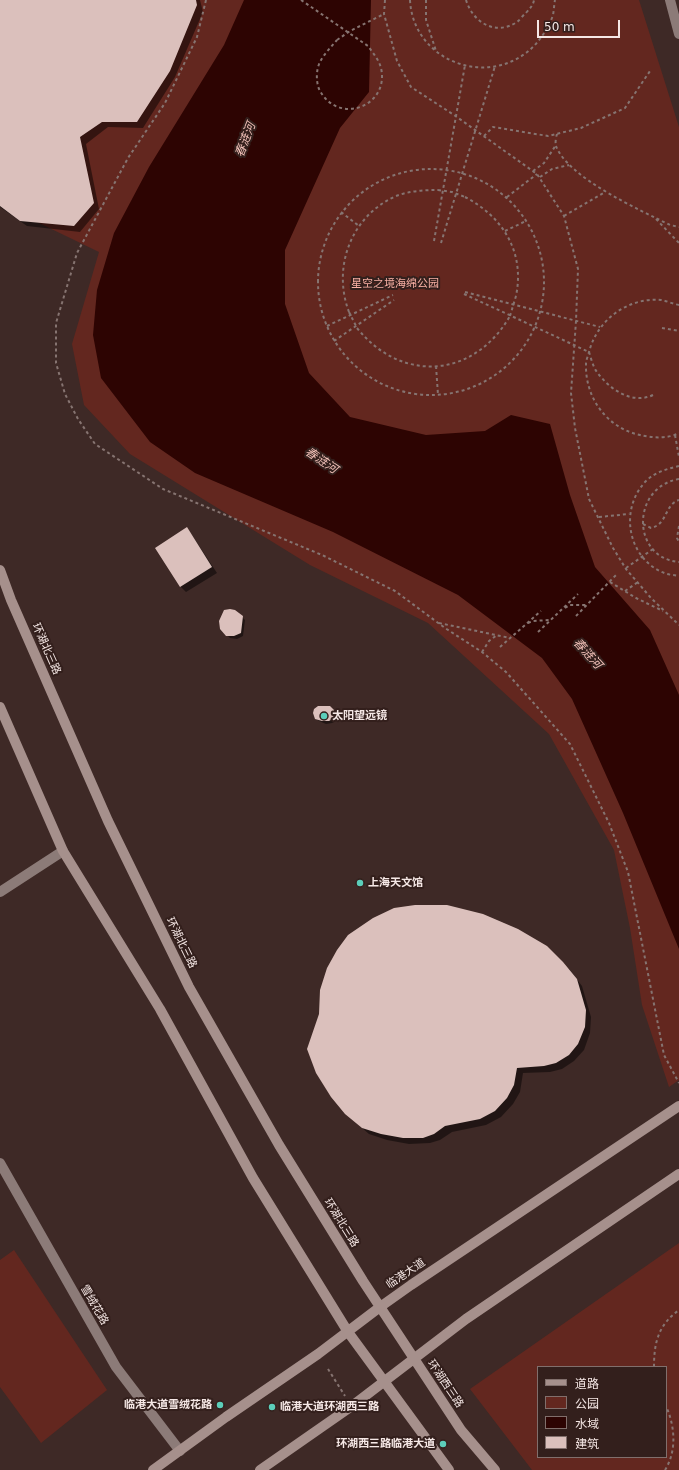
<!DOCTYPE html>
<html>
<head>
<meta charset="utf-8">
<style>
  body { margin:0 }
  #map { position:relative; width:679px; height:1470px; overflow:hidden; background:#3e2926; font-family:"DejaVu Sans","Noto Sans SC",sans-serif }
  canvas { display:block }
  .legend { position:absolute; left:537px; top:1366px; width:130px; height:92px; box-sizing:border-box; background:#331f1c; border:1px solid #816f6c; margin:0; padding:5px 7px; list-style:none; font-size:12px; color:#f5e7e5 }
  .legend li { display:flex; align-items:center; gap:8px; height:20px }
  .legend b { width:20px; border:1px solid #816f6c }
  .scale { position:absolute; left:537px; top:20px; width:83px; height:18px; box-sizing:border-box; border:2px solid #f5e7e5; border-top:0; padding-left:5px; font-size:12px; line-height:14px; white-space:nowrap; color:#f5e7e5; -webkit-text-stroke:3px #331f1c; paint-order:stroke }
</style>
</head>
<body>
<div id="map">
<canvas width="679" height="1470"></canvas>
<ul class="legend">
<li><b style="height:5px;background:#a6908c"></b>道路</li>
<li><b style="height:11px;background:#63271f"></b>公园</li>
<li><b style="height:11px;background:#2d0402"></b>水域</li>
<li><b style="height:11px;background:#dbc0bc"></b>建筑</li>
</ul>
<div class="scale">50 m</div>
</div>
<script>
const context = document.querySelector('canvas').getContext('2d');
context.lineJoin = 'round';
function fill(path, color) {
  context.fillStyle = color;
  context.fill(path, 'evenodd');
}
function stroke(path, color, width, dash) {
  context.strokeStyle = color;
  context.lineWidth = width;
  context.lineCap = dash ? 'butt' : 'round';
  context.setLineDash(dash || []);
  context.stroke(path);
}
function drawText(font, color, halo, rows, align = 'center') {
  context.font = font + ' "DejaVu Sans","Noto Sans SC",sans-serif';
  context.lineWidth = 4;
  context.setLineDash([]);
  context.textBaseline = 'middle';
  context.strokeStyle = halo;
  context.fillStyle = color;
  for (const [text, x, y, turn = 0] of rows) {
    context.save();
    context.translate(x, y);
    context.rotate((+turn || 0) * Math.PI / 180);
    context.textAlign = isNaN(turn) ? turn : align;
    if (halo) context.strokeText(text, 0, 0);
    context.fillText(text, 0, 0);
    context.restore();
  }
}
const green = new Path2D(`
  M0,0h639l40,127v953l-10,7 -27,-82 -12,-77 -16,-78 -65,-116 -121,-111 -118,-58 -180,-111 -46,-49 -12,-61 27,-92 -64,-31z
  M679,1243v227h-147l-62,-81zM538,1367h128v90h-128z
  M14,1250l93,140 -66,53 -41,-56v-127z`);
const water = new Path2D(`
  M244,0h127l-2,92 -29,36 -55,122v54l24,69 41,44 76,18 59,-4 26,-16 39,9 20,71 25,72 55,63 29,65v254l-56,-136 -51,-114 -30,-41 -84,-63 -125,-63 -138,-59 -45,-31 -49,-64 -8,-43 4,-45 17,-57 35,-66 75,-122z`);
const shadow = new Path2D(`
  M0,0h200l3,12 -28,65 -32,51 -35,-1 -22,17 13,65 -19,23 -53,-6 -27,-19z
  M186,529l6,6 25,38 -31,19 -5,-5z
  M242,617l3,3 -2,16 -6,3 -7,-1 -9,-9z
  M334,711l3,3 -1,7 -4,2 -6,1 -7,-3 -3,-3z
  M569,969l13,17 9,31 -1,16 -6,17 -10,11 -12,8 -12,3 -27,1 -3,19 -7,12 -12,13 -15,8 -34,7 -12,8 -10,3 -21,1 -22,-4 -18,-6 -23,-20z`);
const building = new Path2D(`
  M0,0h196l1,5 -27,66 -33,51h-35l-22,15 14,66 -20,23 -54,-5 -20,-15z
  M187,527l25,40 -32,20 -25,-39z
  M230,609l5,1 8,6 -2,17 -7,3h-8l-6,-7 -1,-8 5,-11z
  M318,706h12l4,4v8l-5,3h-7l-7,-2 -2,-6 1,-4z
  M415,905h32l36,9 35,15 29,17 16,16 14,17 9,31 -1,17 -7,17 -9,11 -13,8 -12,3 -27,2 -3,17 -7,13 -12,13 -15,8 -35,7 -11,8 -11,4h-20l-22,-4 -19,-6 -17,-14 -14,-17 -15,-24 -9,-24 12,-35 1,-24 7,-22 10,-18 11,-15 25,-17 21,-10z`);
const path = new Path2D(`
  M206,0l-9,37 -32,66 -37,55 -51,95 -21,70v40l9,31 13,25 17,25 68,45 159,66 73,36 50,37 37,24 24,20 64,72 39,79 19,49 36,183 15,28
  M385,0l-1,14 13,47 14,26 43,28 83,59 27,42 14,53 -2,52 -5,72 4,35 14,71 24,49 13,21 25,29 28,27
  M410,0c3,62 80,90 124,46 8,-9 15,-19 19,-31 1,-5 1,-10 2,-15
  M426,0v20l10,31
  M466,0c7,23 30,36 51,22 3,-2 6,-7 9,-9 4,-5 7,-7 8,-13
  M337,40l13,-9 34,-17
  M557,134c-1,3 -2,9 -1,12 12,32 84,64 114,79l9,2
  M484,136l9,-9 55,9 33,-8 44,-20 25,-37
  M318 282a113 113 0 1 1 226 0a113 113 0 1 1-226 0Z
  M533,171l11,-8 12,-18
  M540,177l12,-8 17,-4
  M465,197c38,20 60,55 51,99
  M507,197l30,-23
  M341,212l18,14
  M564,216l41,-24
  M656,219l23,24
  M505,231l21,-10
  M434,241l31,-176
  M441,243l54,-177
  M465,292l135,35
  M464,294l125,58c2,6 4,15 8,20 12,17 35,33 56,23
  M679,305c-6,-1 -12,-4 -18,-5 -33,-3 -64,20 -72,52 -1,4 -3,8 -3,12 -1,34 21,64 54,71 12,3 28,4 39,-2
  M349,312c-17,-45 2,-96 47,-116 13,-5 28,-6 42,-6
  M327,326l66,-31
  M357,328c45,56 117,50 153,-12
  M662,328l17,3
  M334,341l60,-41
  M436,366l2,29
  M675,435l4,22
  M679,466c-12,3 -24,6 -33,15 -28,29 -18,80 21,93 4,1 8,1 12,2
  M679,479c-48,8 -48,79 0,83
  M599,517l30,-3
  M643,524l8,4c17,-4 13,-23 28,-28
  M679,526l-2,12 2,4
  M626,568l27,-19
  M610,582l26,16 27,13
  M625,591l13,-9
  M565,608l5,-3h16
  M576,616l40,-41
  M439,623l71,15
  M528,623l5,-2 17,-1
  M538,632l40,-38
  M500,647l41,-36
  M482,652l7,-11 8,-6
  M654,1367c0,-24 4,-42 25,-57
  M328,1369l17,27
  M665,1470c12,-19 10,-44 1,-64`);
const secondary = new Path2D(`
  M670,0l9,34
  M0,892l63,-41
  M0,1163l116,204 64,84`);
const primary = new Path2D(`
  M0,570l11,30 97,221 81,166 90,158 84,136 98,149 34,40
  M0,707l63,144 97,158 93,169 95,154 101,138
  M153,1470l73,-53 92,-63 62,-47 31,-22 268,-179
  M260,1470l92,-64 114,-87 213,-145`);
const pathBridge = new Path2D(`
  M301,0l67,46c5,7 11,14 13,22 9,39 -44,58 -62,21 -3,-8 -3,-19 1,-27 4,-8 11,-15 17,-22
  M438,190l14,2 13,5
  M349,312l8,16
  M510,316l6,-20`);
const markers = [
  [324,716,4,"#5cceba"],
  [360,883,4,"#5cceba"],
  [220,1405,4,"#5cceba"],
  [272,1407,4,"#5cceba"],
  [443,1444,4,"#5cceba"]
];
const parkNames = [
  ["星空之境海绵公园",395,284]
];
const streetNames = [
  ["环湖北三路",46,649,66],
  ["环湖北三路",181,943,64],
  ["环湖北三路",341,1223,58],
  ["临港大道",406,1274,-34],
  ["雪绒花路",94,1305,60],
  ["环湖西三路",445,1384,56]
];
const poiNames = [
  ["太阳望远镜",332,716],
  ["上海天文馆",368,883],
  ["临港大道雪绒花路",212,1405,"right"],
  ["临港大道环湖西三路",280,1407],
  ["环湖西三路临港大道",435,1444,"right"]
];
const waterNames = [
  ["春涟河",246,140,-69],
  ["春涟河",321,461,34],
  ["春涟河",587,654,48]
];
fill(green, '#63271f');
fill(water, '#2d0402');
fill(shadow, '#0007');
fill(building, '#dbc0bc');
stroke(path, '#867471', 2, [3, 3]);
stroke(secondary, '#8c7b78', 10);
stroke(primary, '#a6908c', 10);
stroke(pathBridge, '#867471', 2, [3, 3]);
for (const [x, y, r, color] of markers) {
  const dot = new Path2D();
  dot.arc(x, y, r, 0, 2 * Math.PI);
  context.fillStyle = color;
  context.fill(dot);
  stroke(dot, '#331f1c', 1.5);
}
drawText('11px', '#f8b0a4', '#331f1c', parkNames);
drawText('11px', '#f5e7e5', '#331f1c', streetNames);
drawText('bold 11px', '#f5e7e5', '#331f1c', poiNames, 'left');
drawText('italic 12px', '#f1c0b8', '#331f1c', waterNames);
</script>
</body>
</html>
